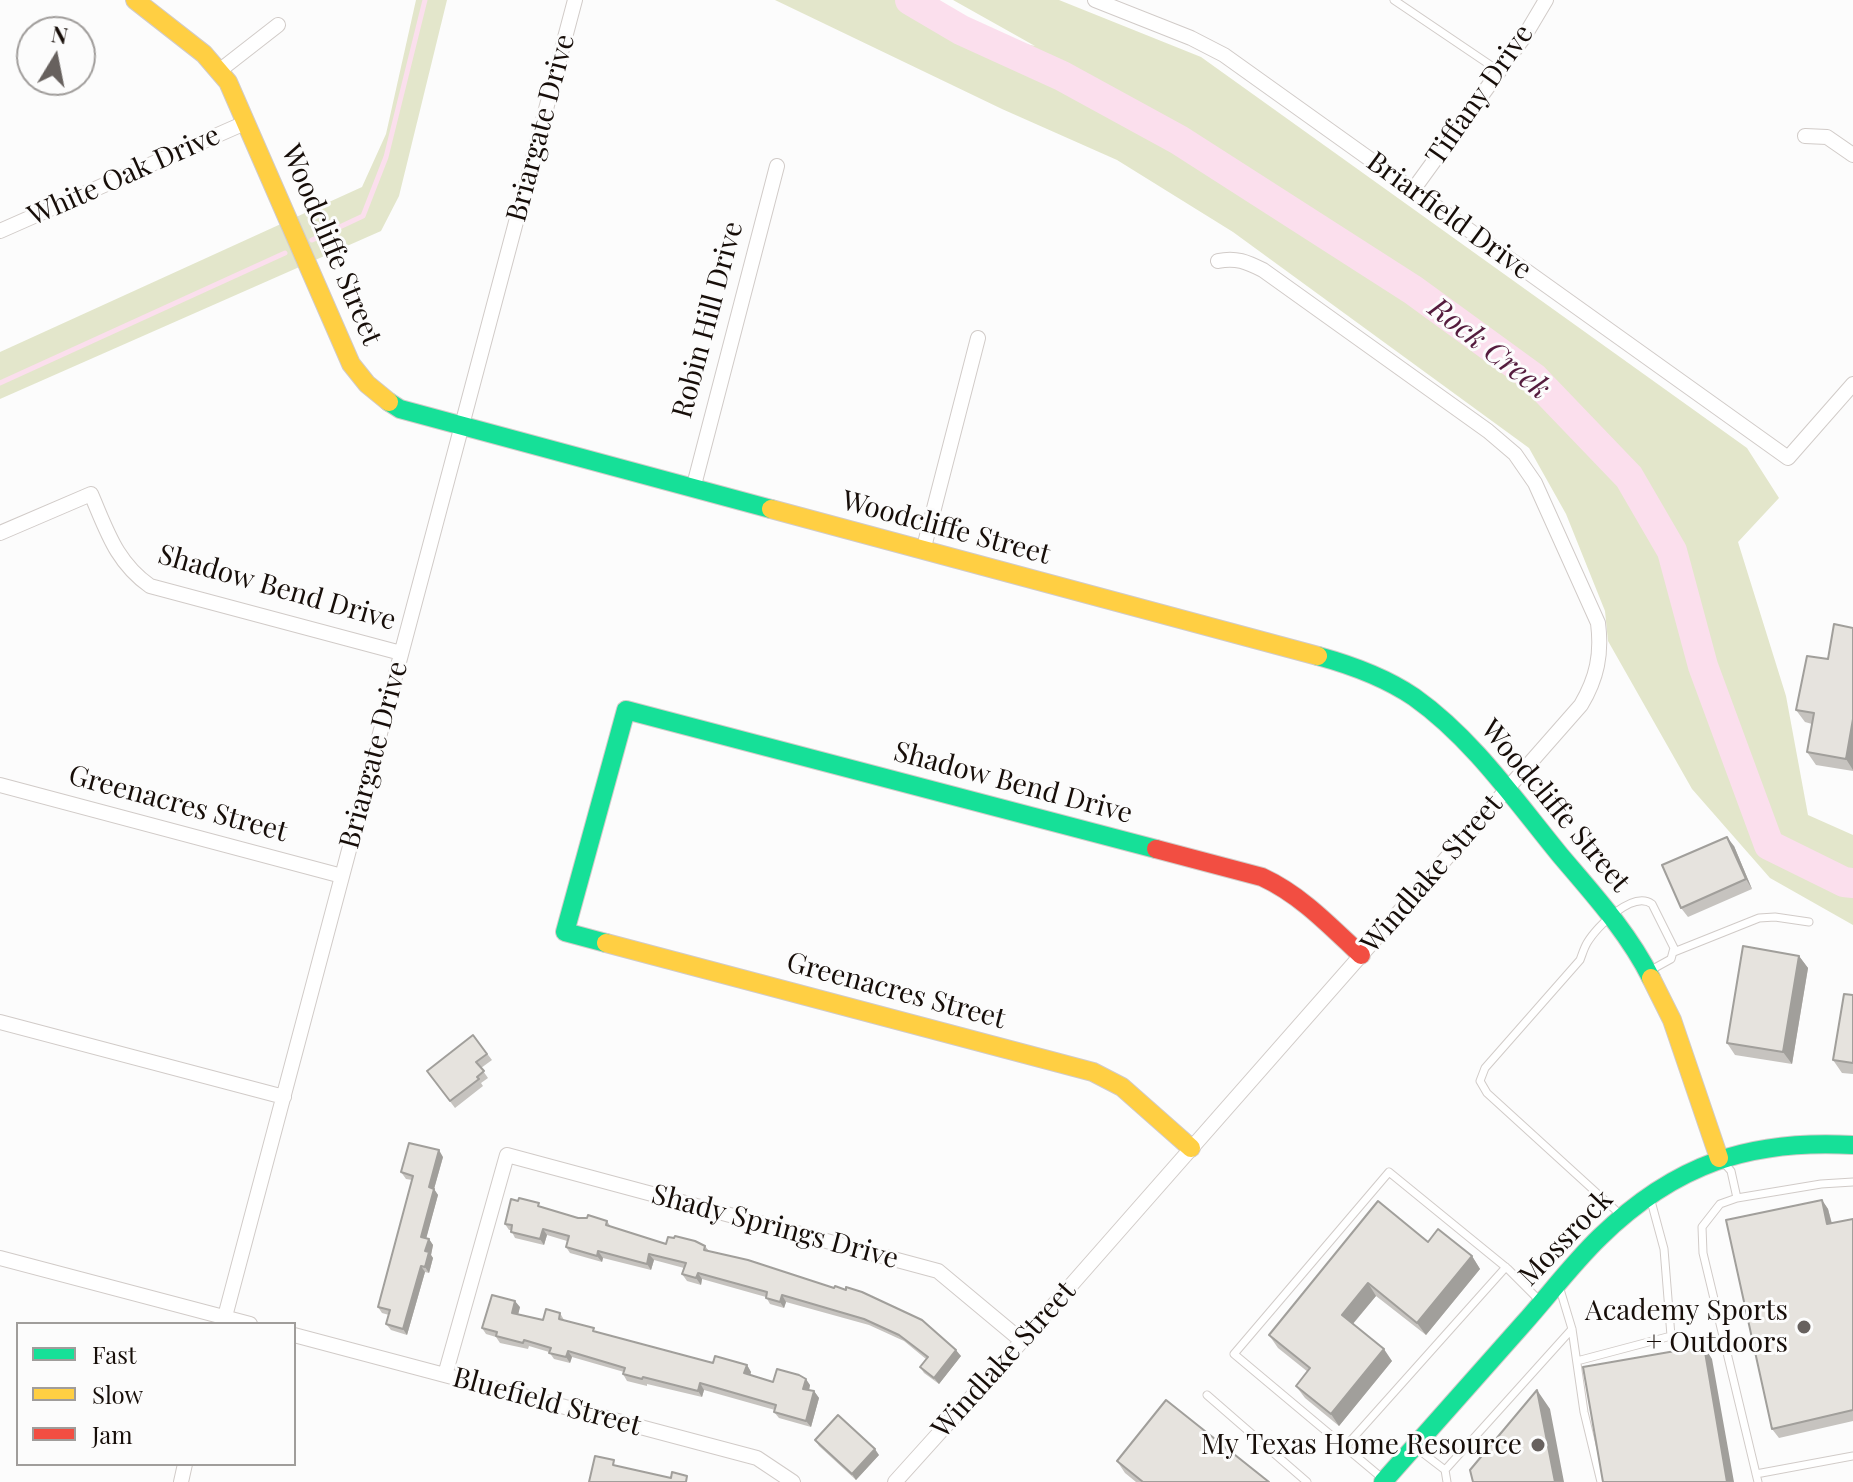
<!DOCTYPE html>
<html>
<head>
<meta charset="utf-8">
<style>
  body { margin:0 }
  #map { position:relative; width:1853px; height:1482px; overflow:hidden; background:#fcfcfc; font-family:"Playfair Display",serif }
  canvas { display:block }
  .legend { position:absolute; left:16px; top:1322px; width:280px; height:144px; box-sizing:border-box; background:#fcfcfc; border:2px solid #a09d9b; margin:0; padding:10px 14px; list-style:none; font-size:24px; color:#170e09 }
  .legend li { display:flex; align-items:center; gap:16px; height:40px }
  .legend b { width:40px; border:2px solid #a09d9b }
  .north { position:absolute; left:16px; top:16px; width:80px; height:80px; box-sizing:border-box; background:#fcfcfc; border:2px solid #a09d9b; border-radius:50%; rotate:10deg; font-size:22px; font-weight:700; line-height:32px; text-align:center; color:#170e09 }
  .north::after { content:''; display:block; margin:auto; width:28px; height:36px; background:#67615e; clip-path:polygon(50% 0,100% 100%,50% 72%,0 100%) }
</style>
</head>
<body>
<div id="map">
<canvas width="1853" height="1482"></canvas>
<ul class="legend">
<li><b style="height:10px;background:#16e098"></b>Fast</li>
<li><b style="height:10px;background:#ffcf43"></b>Slow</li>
<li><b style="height:10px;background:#f24e42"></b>Jam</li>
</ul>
<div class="north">N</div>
</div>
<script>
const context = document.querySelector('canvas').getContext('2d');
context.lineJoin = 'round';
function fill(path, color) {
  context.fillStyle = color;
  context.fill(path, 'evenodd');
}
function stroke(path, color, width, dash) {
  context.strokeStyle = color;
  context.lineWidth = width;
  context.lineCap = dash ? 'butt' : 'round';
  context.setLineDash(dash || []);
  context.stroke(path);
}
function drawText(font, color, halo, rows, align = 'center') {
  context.font = font + ' "Playfair Display",serif';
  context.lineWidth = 6;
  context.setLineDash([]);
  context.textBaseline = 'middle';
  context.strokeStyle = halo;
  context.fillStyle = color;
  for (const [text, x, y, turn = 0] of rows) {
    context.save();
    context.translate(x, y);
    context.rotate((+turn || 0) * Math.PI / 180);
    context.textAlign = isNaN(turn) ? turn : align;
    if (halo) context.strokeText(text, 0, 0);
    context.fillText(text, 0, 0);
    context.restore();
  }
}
const green = new Path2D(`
  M416,0h31l-48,196 -18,35 -381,168v-47l362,-165 24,-53z
  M775,0h120l52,27 88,19 -82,-46h106l142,57 546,391 32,50 -41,44 48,154 22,119 45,20v90l-83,-47 -78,-89 -84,-148 -3,-30 -39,-97 -37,-66 -296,-216 -116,-72 -115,-51z`);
const stream = new Path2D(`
  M312,240l51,-24 23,-59 39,-157
  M0,383l285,-130`);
const river = new Path2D(`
  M910,0l51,30 101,46 117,64 234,150 121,88 95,99 43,74 31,115 66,179 75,37 9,1`);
const lane = new Path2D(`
  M1394,0l105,71
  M1674,952l85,-34 16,-1 34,5
  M1723,1162l8,9 6,27
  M1622,1216l-135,-123 -7,-12 5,-13 95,-108c2,-5 4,-12 7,-17 10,-17 46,-53 65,-39l22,44 -3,11 -20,11
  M1559,1286l13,43 12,83 17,70
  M1577,1361l94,-25 -7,-87 -13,-48
  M1207,1395l100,87
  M1345,1447l161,-180
  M1415,1447l30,23 2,12
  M1445,1470l127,-141
  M1756,1474l97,-18
  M1382,1478l-148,-124 155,-182 119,97 32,32
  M1758,1482l-55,-229 -1,-26 18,-23 17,-6 84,-14 32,-2`);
const street = new Path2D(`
  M1095,0l96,38 33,17 564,403 65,-74
  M219,71l59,-46
  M1805,136l22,1 26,18
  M1413,190l111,-153 22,-37
  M0,231l247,-109
  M693,489l84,-323
  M0,533l91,-39c16,37 25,68 59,92l251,67
  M923,551l55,-213
  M0,785l342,91
  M0,1022l284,75
  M0,1258l250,66
  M223,1324l352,-1324
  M294,1335l463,123 36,24
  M445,1375l62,-220 431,116 84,70
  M181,1482l4,-18
  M895,1482l127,-141 559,-636c16,-27 21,-51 17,-82l-63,-140 -20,-29 -27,-23 -225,-161c-16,-8 -27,-13 -45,-9`);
const fast = new Path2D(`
  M389,402l11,7 371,100
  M1318,656c33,9 68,22 96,41 58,41 101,103 146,158 33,39 68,77 91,123
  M606,943l-41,-11 61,-222 530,139
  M1383,1482c47,-53 94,-106 141,-159 25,-28 49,-60 76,-86 75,-73 150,-98 253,-92`);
const slow = new Path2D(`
  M135,0l69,54 24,28 123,282 16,20 22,18
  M771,509l547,147
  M606,943l487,129 29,15 69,61
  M1651,978l21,42 47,138`);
const jam = new Path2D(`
  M1156,849l106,28c39,18 68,49 99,78`);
const wall = new Path2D(`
  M1853,628v143l-37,-6 -9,-13 5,-28 -7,-2 -9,-12 32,-51z
  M1734,846l18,43 -64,28 -7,-9z
  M1799,956l9,12 -16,96 -57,-9 -8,-12z
  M1853,995v79l-11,-1 -9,-13z
  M473,1035l19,25 -11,8 7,10 -7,5 2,3 -28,22 -28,-37z
  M443,1157l-9,32 4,6 -12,43 3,1 4,6 -2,10 2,3 -4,15 -4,-1 -18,63 -16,-5 -5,-6 3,-9 -7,-2 -4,-6 34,-127 -6,-1 -5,-7z
  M1822,1200l6,9 4,14 21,-4v202l-74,17 -7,-9z
  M518,1201l60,17 29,3 4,6 55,17 39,2 4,5 252,105 -22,28 -15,-11 -4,-6 6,-8 -22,-18 -35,-16 -83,-23 -2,6 -14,-4 -4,-7 -64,-18 -1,6 -14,-4 -5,-7 2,-6 -30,-8 -3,10 -48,-12 -1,4 -32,-9 -4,-6 1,-6 -20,-6 -3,10 -29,-7 -4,-8h-2l-4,-6z
  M1428,1242l44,14 8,13 -54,66 -50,-39 -23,28 39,37 -53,65 -34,-28 -9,-12 12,-14 -30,-24 -9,-13z
  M520,1307l-2,7 25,6 17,-7 4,7 33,12 116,31 34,2 4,7 -1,3 23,7 37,3 -1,5 5,1 5,7 -8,29 -32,-9 -5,-6 1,-2 -71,-20 -2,7 -55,-13v2l-20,-5 -4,-7 1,-2 -52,-15 -2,6 -16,-4 -5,-7 -20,-6 -1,3 -28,-6 -4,-6 -10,-3 -4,-6z
  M815,1440l64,15 -23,25 -37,-34z
  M1117,1461l152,21h-133l-11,-9z`);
const shadedWall = new Path2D(`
  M1853,719v51l-7,-11z
  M1727,837l7,9 18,43 -6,-10z
  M1799,956l9,12 -16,96 -9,-12z
  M439,1150l4,7 -9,32 4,6 -13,48 -4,-6 8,-50z
  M1822,1200l6,9 6,24 -7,-9z
  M543,1229l4,6 -3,10 -4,-6z
  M429,1239l4,6 -2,10 2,3 -4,15 -4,-6v-16z
  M598,1251l5,7 -1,4 -5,-6z
  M649,1254l5,6 -3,10 -4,-6z
  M1472,1256l8,13 -54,66 -9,-12z
  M421,1266l4,6 -18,63 -4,-6z
  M698,1273l4,6 -1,6 -5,-7z
  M1368,1283l8,13 -26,31 -8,-12z
  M782,1295l4,7 -2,6 -4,-6z
  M515,1301l5,6 -3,12 -5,-6z
  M1704,1346l8,13 22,123h-7z
  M1384,1349l8,12 -53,65 -8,-12z
  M956,1350l5,6 -22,28 -5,-6z
  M568,1351l4,6 -2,6 -4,-6z
  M747,1365l4,7 -2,7 -5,-6z
  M806,1379l4,6 -2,10 -5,-6z
  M700,1383l4,7 -2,7 -4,-6z
  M1537,1390l13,19 14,73h-9z
  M814,1391l5,7 -8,29 -5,-6z
  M875,1449l4,6 -23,25 -4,-6z`);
const building = new Path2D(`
  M1834,624l19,4v91l-7,40 -39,-7 7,-39 -18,-3 11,-54 21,3z
  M1727,837l19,42 -65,29 -19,-43z
  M1743,946l56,10 -16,96 -56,-9z
  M1844,994l9,1v68l-20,-3z
  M473,1035l14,19 -11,8 8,9 -7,6 2,2 -29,22 -23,-30z
  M409,1143l30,7 -10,37 5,2 -13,48 8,2 -4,12 4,1 -4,15 -4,-1 -18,63 -17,-5 4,-14 -12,-3 35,-131 -12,-4z
  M519,1198l20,5 -1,3 40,12h9l1,-3 19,6 -1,4 60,19 2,-7 6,1 1,-2 20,5 10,5 -1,4 44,10 86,28 1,-2 11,4v-3l16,5 60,28 34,30 -22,28 -14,-11 8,-10 -29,-22 -35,-16 -82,-24 -2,7 -14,-4 1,-6 -69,-19 -2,5 -14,-4 4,-11 -37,-9 -2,10 -49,-13 -1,5 -31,-9 3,-11 -26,-7 -3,10 -29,-7 1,-7 -7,-1 6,-25 7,2z
  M1822,1200l5,24 26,-5v191l-81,19 -46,-209z
  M1378,1201l50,41 10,-13 34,27 -55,67 -49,-40 -26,32 42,34 -53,65 -35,-28 14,-18 -41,-33z
  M492,1295l23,6 -3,12 31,7 3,-11 14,4 -1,6 35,9 -1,3 120,32 2,-7 32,9 -3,8 29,9 4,-13 22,6 7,4 -3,10 11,2 -8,30 -32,-9 2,-7 -76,-22 -2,8 -55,-14 -1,2 -19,-5 2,-6 -57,-17 -2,6 -17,-4 2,-5 -27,-8 -1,3 -27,-7 1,-4 -15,-4z
  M1704,1346l23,136h-124l-20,-115z
  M1537,1390l18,92h-82l-3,-12z
  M1166,1400l103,82h-126l-26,-21z
  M838,1415l37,34 -23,25 -37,-34z
  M595,1456l19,4 -1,5 58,13 1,-6 15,4 -1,6h-97z`);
const markers = [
  [1804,1327,8,"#67615e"],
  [1538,1445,8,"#67615e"]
];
const streetNames = [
  ["Tiffany Drive",1480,95,-55],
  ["Briargate Drive",541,128,-75],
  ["White Oak Drive",124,176,-24],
  ["Briarfield Drive",1449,216,36],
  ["Woodcliffe Street",331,245,67],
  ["Robin Hill Drive",708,320,-75],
  ["Woodcliffe Street",946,528,15],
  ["Shadow Bend Drive",277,588,16],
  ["Briargate Drive",374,755,-75],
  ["Shadow Bend Drive",1013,783,15],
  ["Greenacres Street",178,804,15],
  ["Woodcliffe Street",1555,806,50],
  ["Windlake Street",1432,874,-49],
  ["Greenacres Street",896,991,15],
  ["Shady Springs Drive",775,1227,15],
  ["Mossrock",1566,1238,-46],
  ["Windlake Street",1004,1360,-48],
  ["Bluefield Street",547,1402,15]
];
const poiNames = [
  ["Academy Sports",1788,1311],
  ["+ Outdoors",1788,1343],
  ["My Texas Home Resource",1522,1445]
];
const waterNames = [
  ["Rock Creek",1489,349,38]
];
fill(green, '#e3e6cb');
stroke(stream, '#fbdfed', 5);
stroke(river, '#fbdfed', 30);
stroke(lane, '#d1cbc8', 9);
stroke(street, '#d1cbc8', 16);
stroke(fast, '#d1cbc8', 20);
stroke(slow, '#d1cbc8', 20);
stroke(jam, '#d1cbc8', 20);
stroke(lane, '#fff', 7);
stroke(street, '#fff', 14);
stroke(fast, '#16e098', 18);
stroke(slow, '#ffcf43', 18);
stroke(jam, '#f24e42', 18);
fill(wall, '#c6c3bf');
fill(shadedWall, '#a19f9b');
fill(building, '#e6e3de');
stroke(building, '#a19f9b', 2);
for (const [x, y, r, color] of markers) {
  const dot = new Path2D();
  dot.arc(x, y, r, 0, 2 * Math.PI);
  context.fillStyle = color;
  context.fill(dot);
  stroke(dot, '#fcfcfc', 3);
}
drawText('28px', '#170e09', '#fcfcfc', streetNames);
drawText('28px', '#170e09', '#fcfcfc', poiNames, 'right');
drawText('italic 30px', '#541b3d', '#fcfcfc', waterNames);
</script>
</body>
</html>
